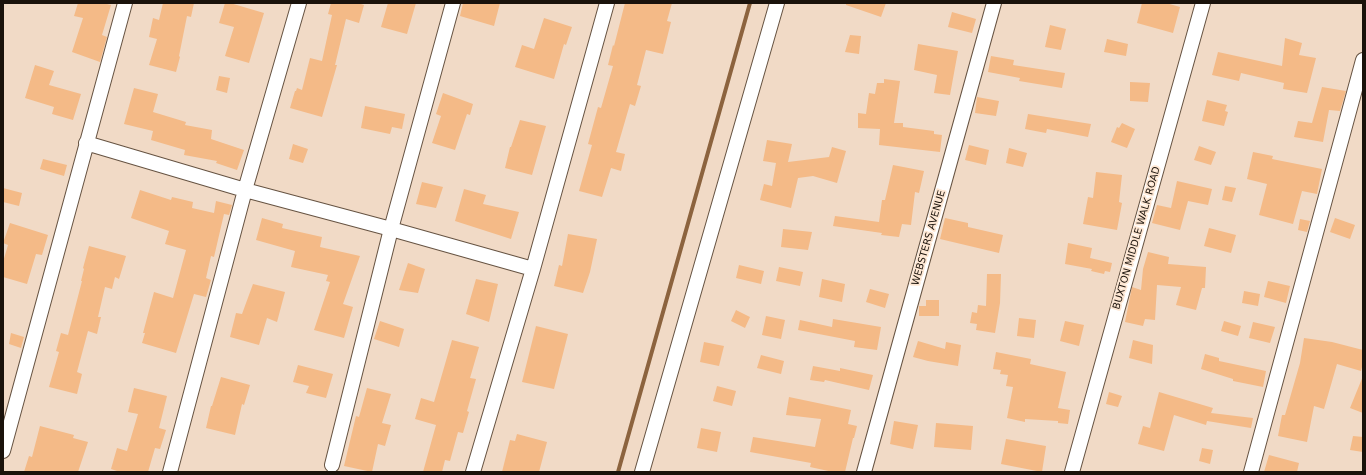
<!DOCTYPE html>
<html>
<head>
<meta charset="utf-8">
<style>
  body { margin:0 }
  #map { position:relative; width:1366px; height:475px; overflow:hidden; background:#f1dac6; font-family:"DejaVu Sans",sans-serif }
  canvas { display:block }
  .frame { position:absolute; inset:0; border:4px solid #1a120b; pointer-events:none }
</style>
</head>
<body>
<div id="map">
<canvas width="1366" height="475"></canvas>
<div class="frame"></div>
</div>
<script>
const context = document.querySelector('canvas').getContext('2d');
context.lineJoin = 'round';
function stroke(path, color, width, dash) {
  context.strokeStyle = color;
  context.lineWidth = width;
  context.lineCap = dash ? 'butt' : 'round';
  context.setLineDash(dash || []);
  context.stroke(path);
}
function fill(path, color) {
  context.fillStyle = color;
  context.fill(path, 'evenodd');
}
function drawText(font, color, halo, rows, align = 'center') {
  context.font = font + ' "DejaVu Sans",sans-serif';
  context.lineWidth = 3.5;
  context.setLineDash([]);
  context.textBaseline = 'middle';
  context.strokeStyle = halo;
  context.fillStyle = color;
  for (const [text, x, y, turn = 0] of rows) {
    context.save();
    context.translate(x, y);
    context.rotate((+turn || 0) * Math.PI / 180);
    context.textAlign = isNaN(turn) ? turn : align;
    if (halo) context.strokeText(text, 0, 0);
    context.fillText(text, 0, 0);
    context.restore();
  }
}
const stream = new Path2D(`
  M618,472l132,-469`);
const building = new Path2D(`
  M78,3h25l8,2 -9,30 5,2 -7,25 -28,-10 11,-34 -9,-2z
  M163,3h31l-3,14 -4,-1 -8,40 1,1 -4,15 -27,-7 8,-26 -8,-2 4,-19 6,2z
  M225,3h5l34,10 -15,50 -24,-7 9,-29 -15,-4z
  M331,3h27l6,2 -5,18 -13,-4 -11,46h2l-15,52 -32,-9 5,-17h1l1,-3 5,2 8,-32 12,3 10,-46 -4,-1z
  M388,3h28l-9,31 -26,-7z
  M463,3h37l-6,23 -34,-10z
  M625,3h47l-5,18 4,1 -8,32 -17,-4 -9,35 4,1 -6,20 -5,-2 -14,48 9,2 -4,17 -10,-3 -9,29 -23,-6 13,-46 -4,-1 10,-37 3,1 12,-42 -5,-1 5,-20 1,1z
  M846,3h40l-5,14 -35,-12z
  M1142,3h24l14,4 -7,26 -36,-10z
  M952,12l24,7 -4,14 -24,-6z
  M544,18l28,9 -6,18 -2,-1 -10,35 -39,-12 7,-22 12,4z
  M1050,25l16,4 -5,21 -16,-3z
  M850,35l11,1 -2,18 -14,-2z
  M1285,38l17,5 -3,12 17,3 -9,35 -24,-4 1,-6 -43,-10 -2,8 -27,-6 6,-23 64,14z
  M1107,39l21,5 -2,12 -22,-4z
  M918,44l40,7 -8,44 -16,-2 3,-18 -23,-5z
  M991,56l23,4 -1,5 52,8 -3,15 -43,-7 1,-3 -32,-6z
  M35,65l19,6 -5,14 32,9 -8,26 -21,-6 2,-7 -29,-9z
  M219,76l11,2 -3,15 -11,-3z
  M884,79l16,2 -6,42h9v4l31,4v3l8,1 -2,17 -61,-7 1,-16 -22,-1v-15l8,1 3,-21 6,1 2,-11h7z
  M1130,82l20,1 -2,19 -18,-1z
  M1322,87l24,4 -6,20 -11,-1 -6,32 -29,-5 4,-16 14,2z
  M134,88l24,6 -5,18 33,10 -1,3 27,5 -1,9 33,11 -7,20 -21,-7 1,-2 -33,-6 1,-5 -34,-10 2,-9 -29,-7z
  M443,93l30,11 -3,11 -3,-1 -12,36 -23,-7 9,-27 -5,-2z
  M977,97l22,4 -3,15 -21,-3z
  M1207,100l20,5 -2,6 3,1 -4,14 -22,-5z
  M365,106l40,8 -3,15 -10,-2 -2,7 -29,-6z
  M1028,114l63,10 -3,13 -41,-8 -1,4 -21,-4z
  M520,120l26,6 -14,49 -27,-7 5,-21h1z
  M1122,123l13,6 -8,19 -16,-6 6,-15 2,1z
  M767,140l25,4 -4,18 41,-5 3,-10 14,4 -9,32 -24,-7 -15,2 -7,30 -31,-8 4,-16 8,2 4,-23 -13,-2z
  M293,144l15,5 -5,14 -14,-4z
  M969,145l20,5 -3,15 -21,-5z
  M1199,146l17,6 -5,13 -17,-5z
  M1009,148l18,5 -4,14 -17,-4z
  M1253,152l20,4 -1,3 50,10 -5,25 -15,-3 -9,33 -34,-9 8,-31 -20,-5z
  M43,159l24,6 -3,11 -24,-7z
  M893,165l31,6 -5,22 -4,-1 -4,33 -9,-1 -3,13 -18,-2 1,-2 -49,-7 2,-10 44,6 3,-22h3z
  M1096,172l26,3 -3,27 3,1 -5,27 -34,-6 5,-27 5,1z
  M1177,181l35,8 -4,16 -20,-4 -8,29 -28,-7 5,-18 14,3z
  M422,182l21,5 -7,21 -20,-4z
  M1225,186l11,2 -4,14 -10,-2z
  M3,188l19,5 -3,13 -16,-4z
  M464,189l22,6 -3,9 36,8 -8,27 -56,-18z
  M140,190l31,10 1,-3 21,5 -1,6 22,5 2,-12 16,4 -3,10 -5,-1 -10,43 -3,-1 -5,22 5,2 -5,17 -12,-3 -18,59 -34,-10 3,-10h-2l11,-41 19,6 13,-48 -21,-6 4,-13 -38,-13z
  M262,218l21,6 -1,4 40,9 -2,10 40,9 -17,48 10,3 -9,31 -30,-8 16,-48 -4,-1 2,-6 -37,-8 4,-16 -39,-11z
  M945,218l23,5v4l35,8 -4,18 -59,-14z
  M1335,218l20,7 -5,14 -20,-7z
  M1300,219l10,2 -3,11 -9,-2z
  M10,223l38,12 -6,20 -6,-1 -9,30 -24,-7v-15l5,-17 -5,-2z
  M1209,228l27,7 -5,18 -27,-7z
  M783,229l29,3 -4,18 -27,-3z
  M568,234l29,5 -7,33 -7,21 -29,-7 5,-21 3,1z
  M1068,243l24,5 -2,10 22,5 -2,9 -5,-1 -1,3 -13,-3 1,-2 -27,-5z
  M89,246l37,10 -7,23 -4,-2 -3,12 -7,-2 -7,30h3l-4,17 -9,-3 -11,41 5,2 -5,20 -28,-7 10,-35 -3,-1 5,-18 7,2 14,-54h-1l3,-12 -1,-1z
  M1148,252l21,5 -1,7 38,3 -1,21h-3l-6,22 -20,-5 5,-18 -24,-2 -2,35 -10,-1 -2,7 -18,-4 7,-35 9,3 2,-21z
  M408,263l17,6 -7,24 -19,-3z
  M739,265l25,6 -3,13 -25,-6z
  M779,267l24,5 -3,14 -24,-5z
  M987,274h14l-1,29 -5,30 -19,-3 1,-6 -7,-1 2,-11 5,1 1,-8 8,1z
  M476,279l22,5 -9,38 -23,-8z
  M822,279l23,5 -3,18 -23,-5z
  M1268,281l22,5 -4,17 -22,-6z
  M253,284l32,8 -8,30 -10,-4 -8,27 -29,-8 6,-24 6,1z
  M870,289l19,5 -4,14 -19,-6z
  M1244,291l16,3 -2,12 -16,-3z
  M926,300h13v16h-20v-10h7z
  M736,310l14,7 -5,11 -14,-7z
  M766,316l19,4 -4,19 -19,-4z
  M1019,318l17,2 -2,18 -17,-2z
  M833,319l48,8 -4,23 -23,-3 1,-6 -57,-11 2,-10 32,7z
  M380,321l24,8 -5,18 -25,-8z
  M1065,321l19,4 -5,21 -19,-5z
  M1224,321l17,5 -3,10 -17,-5z
  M1253,322l22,5 -5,16 -21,-5z
  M536,326l32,8 -14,55 -32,-7z
  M11,333l13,4 -3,11 -12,-4z
  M1304,338l28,4 31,8v13l-2,8 -24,-7 -13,45 -10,-3 -7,36 -29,-6 4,-21h3l15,-52z
  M452,340l27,7 -9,31 6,1 -9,32 2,1 -6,21 -5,-1 -8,29 -5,-1 -3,12h-19l13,-47 -21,-6 6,-21 13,4z
  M1133,340l20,5 -1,19 -23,-6z
  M918,341l27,8 1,-7 15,3 -3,21 -30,-5 -15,-4z
  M704,342l20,4 -5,20 -19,-4z
  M996,352l35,7 -1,5 36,8 -8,36 12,2 -2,14 -10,-1v-2l-33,-2v3l-18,-4 6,-31 -7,-1 2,-11 -8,-1 1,-4 -8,-1z
  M1205,354l14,4v3l47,10 -3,16 -30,-6v-2l-32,-10z
  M761,355l23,6 -3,13 -24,-6z
  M298,365l35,9 -7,24 -20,-5 3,-7 -16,-4z
  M813,366l27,5v-3l33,7 -4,15 -44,-10 -1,2 -14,-2z
  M1363,376v37l-13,-5z
  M221,377l29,8 -6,20 -2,-1 -7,31 -29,-7 5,-22h1z
  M717,386l19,5 -4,15 -19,-5z
  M134,388l33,8 -8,32 7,2 -6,19 -5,-1 -7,24h-28l-9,-3 6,-21 10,3 11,-37 -10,-2z
  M367,388l24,6 -9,29 9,2 -6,21 -7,-2 -6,28 -28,-6 12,-50 3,1z
  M1109,392l13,4 -4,11 -12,-3z
  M1159,392l54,16 -2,5 42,5 -2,10 -44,-7 -1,4 -32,-10 -10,36 -26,-7 5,-18 7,2z
  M789,397l62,13 -3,14 9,2 -3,12h-1l-8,34h-12l-23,-5 1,-4 -61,-11 3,-15 62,10 6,-28 -35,-4z
  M894,421l24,4 -5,24 -23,-5z
  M936,423l37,3 -2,24 -37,-3z
  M40,426l34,9 -1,3 15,4 -10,30h-54l5,-16 3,1z
  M701,428l20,4 -4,20 -20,-4z
  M517,434l30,8 -8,30h-37l8,-32 5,1z
  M1353,436l10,1v15l-13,-2z
  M1006,439l40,7 -4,26 -41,-8z
  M1202,448l11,2 -3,14 -11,-3z
  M1269,455l30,8 -2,9h-33z`);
const minor = new Path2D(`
  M86,143l159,47 146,39 142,40
  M3,451l122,-448
  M332,465l59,-236 62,-226
  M170,472l75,-282 54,-187
  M473,472l60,-203 74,-266
  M642,472l135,-469
  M864,472l130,-469
  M1072,472l131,-469
  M1251,472l112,-412`);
const streetNames = [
  ["WEBSTERS AVENUE",929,238,-74],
  ["BUXTON MIDDLE WALK ROAD",1137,238,-74]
];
stroke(stream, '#8c633e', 4);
fill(building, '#f4ba87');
stroke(minor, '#665342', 16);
stroke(minor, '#fff', 14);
drawText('10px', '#1a120b', '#fee7d3', streetNames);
</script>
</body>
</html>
